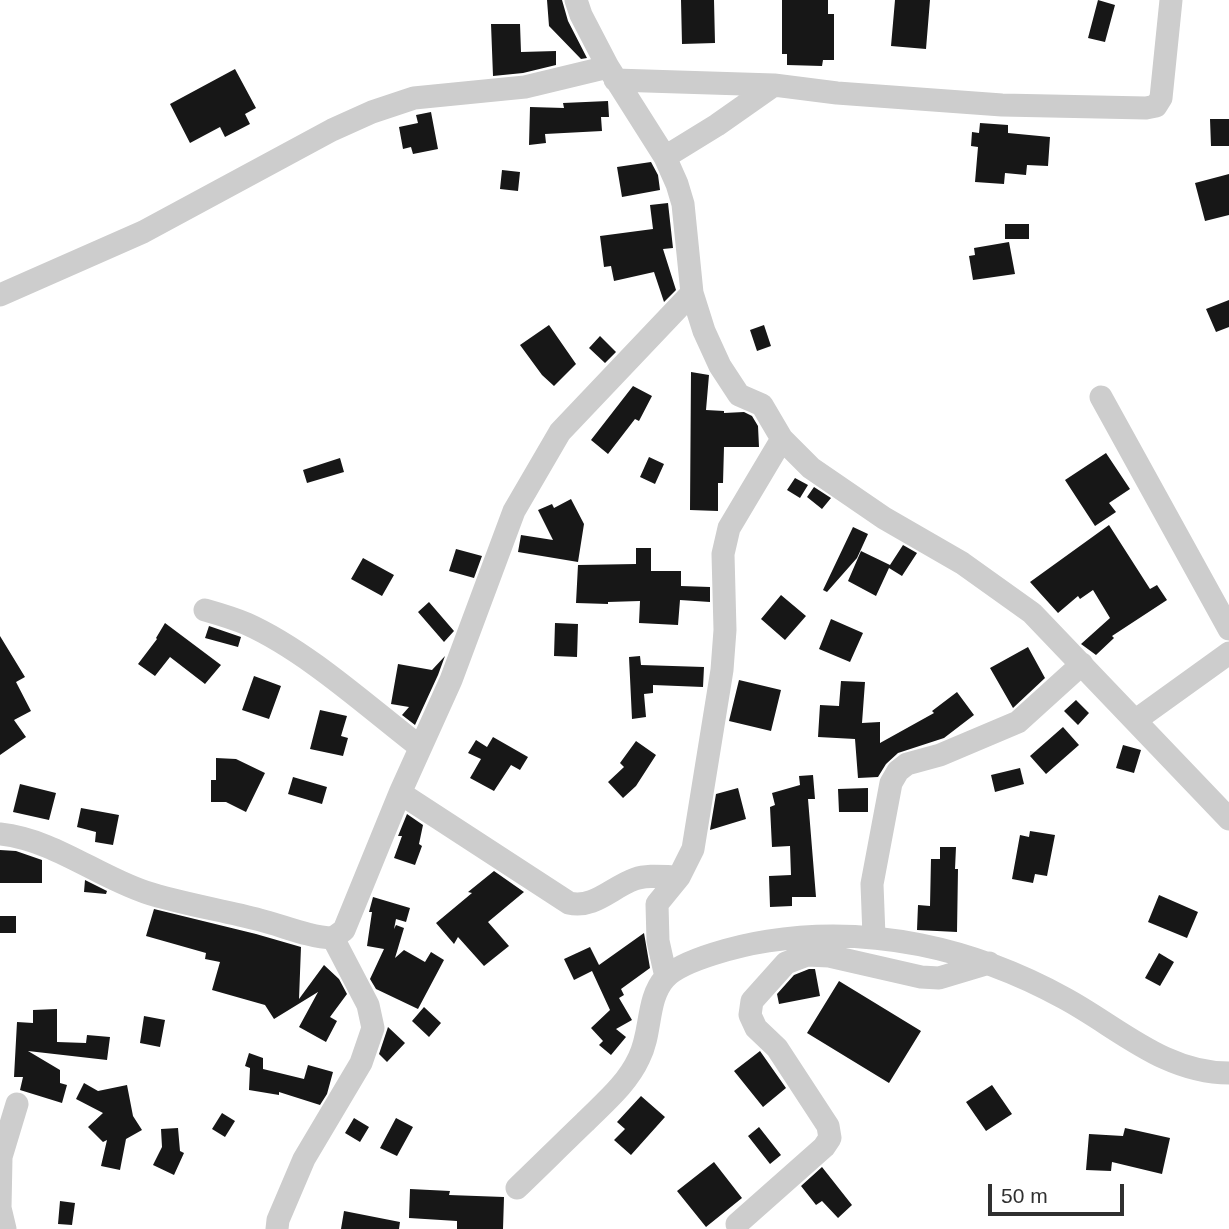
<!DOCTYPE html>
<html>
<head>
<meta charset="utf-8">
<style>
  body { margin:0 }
  #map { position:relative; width:1229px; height:1229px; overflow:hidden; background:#fff; font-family:Arial,sans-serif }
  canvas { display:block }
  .scale { position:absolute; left:988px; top:1184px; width:136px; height:32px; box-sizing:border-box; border:4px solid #303030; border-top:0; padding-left:9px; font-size:21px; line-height:24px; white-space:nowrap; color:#303030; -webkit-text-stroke:5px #fff; paint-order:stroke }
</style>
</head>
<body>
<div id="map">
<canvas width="1229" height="1229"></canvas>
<div class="scale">50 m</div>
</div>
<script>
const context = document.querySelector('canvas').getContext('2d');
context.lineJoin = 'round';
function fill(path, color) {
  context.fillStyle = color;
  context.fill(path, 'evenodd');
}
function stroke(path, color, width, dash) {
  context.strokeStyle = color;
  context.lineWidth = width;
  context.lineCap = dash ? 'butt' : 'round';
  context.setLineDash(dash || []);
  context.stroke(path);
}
const building = new Path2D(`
  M547,0h15l6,21 19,37 -6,1 -32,-33z
  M681,0h33l1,43 -33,1z
  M782,0h46v14h6v46h-11l-1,6 -35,-1v-11h-5z
  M895,0h35l-4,49 -35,-3z
  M1098,0l17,5 -10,37 -17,-4z
  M491,24h29l1,28 35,-1v14l-33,8 -30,3z
  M235,69l21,39 -11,6 5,10 -25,13 -5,-10 -30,16 -20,-39z
  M608,101l1,16h-8l1,14 -57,3 1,9 -17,2 1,-38 34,1 -1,-5z
  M431,112l7,37 -25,5 -2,-7 -8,2 -4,-22 19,-4 -2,-8z
  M1210,119h19v27h-18z
  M980,123l28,2v8l42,4 -2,29 -21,-1 -1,10 -21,-2 -1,11 -29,-2 3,-35 -7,-1 1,-14 7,1z
  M651,162l7,13 2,15 -38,7 -5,-30z
  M502,170l18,2 -2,19 -18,-2z
  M1229,174v41l-24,6 -10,-38z
  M668,203l5,45 -10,1 13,41 -12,12 -10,-30 -40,9 -3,-15 -7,1 -4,-31 53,-7 -3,-24z
  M1005,224h24v15h-24z
  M1009,242l6,32 -42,6 -4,-24 6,-1 -1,-7z
  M1229,300v27l-13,5 -10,-23z
  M549,325l27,39 -22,22 -12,-11 -22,-30z
  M764,325l7,21 -14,5 -7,-21z
  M600,336l16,16 -11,11 -16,-15z
  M691,372l18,3 -3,35 18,1v2l20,-1 8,4 6,10 1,21h-35l-1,36h-5v28l-28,-1z
  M633,386l19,10 -13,25 -4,-2 -27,35 -17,-14z
  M1106,453l24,36 -21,14 7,9 -21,14 -30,-46z
  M649,457l15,7 -9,20 -15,-7z
  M340,458l4,14 -37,11 -4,-13z
  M795,478l13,7 -8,13 -13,-8z
  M814,487l17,11 -9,11 -15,-12z
  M571,499l13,25 -6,38 -60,-10 3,-17 32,5 -15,-30 14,-6 2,4z
  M1109,525l41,64 7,-4 10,15 -55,36 2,2 -18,17 -15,-11 29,-26 -17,-28 -13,9 -2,-3 -20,17 -28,-31z
  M853,527l15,7 -11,24 -30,34 -4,-2z
  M903,545l14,8 -15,23 -13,-8 -13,28 -28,-15 13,-30 29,14z
  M636,548h15v23h30v15l29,1v15l-30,-2 -2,25 -39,-2 1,-22 -32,1v2l-32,-1 2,-38 58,-1z
  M456,549l26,7 -8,22 -25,-7z
  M363,558l31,17 -12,21 -31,-17z
  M781,595l25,21 -21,24 -24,-21z
  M429,602l25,29 -10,11 -26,-30z
  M831,619l32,14 -13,29 -31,-13z
  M165,623l56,42 -16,19 -35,-27 -15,19 -17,-12 19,-25 -1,-1z
  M555,623l23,1 -1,33 -23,-1z
  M209,626l32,11 -3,10 -33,-9z
  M0,636l25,41 -9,5 15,29 -17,9 12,17 -26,18z
  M1028,647l17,31 -32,30 -23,-40z
  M445,656l-7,19 -23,50 -13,-10 7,-8 -18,-3 7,-40 34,6z
  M640,656l1,9 63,2 -1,20 -50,-2v8l-9,1 2,23 -14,2 -3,-62z
  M254,676l27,10 -12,33 -27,-9z
  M739,680l42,10 -10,41 -42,-10z
  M841,681l24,1 -3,41 18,-1v21l54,-30 -2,-2 25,-19 17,23 -30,23 -46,15 -12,11 -8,13 -20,1 -3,-39 -37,-2 2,-32 19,1z
  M1076,700l13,13 -11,12 -14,-14z
  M320,710l27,6 -6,20 7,2 -5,18 -33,-7z
  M1063,727l16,18 -33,29 -16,-18z
  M493,737l35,20 -8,13 -9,-5 -17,26 -24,-13 11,-19 -13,-6 8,-13 11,7z
  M636,741l20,14 -20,31 -13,12 -15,-16 16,-15 -4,-4z
  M1123,745l18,5 -7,23 -18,-5z
  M216,758l20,1 29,14 -19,39 -20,-10h-15v-22h5z
  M1020,768l4,16 -29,8 -4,-17z
  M813,775l2,24h-7l8,98h-24v9l-22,1 -1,-31 22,-1 -1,-29 -18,1 -2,-40 5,-2 -3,-12 28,-8 -1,-9z
  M293,777l34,10 -5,17 -34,-10z
  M20,784l36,9 -7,27 -36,-8z
  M738,788l8,31 -36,11 6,-36z
  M868,788v24h-29l-1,-23z
  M81,808l38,7 -6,30 -18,-3 1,-10 -19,-5z
  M407,814l16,11 -4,19 3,2 -7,19 -21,-7 8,-22h-4z
  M1030,831l25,4 -8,41 -12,-2 -2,9 -21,-4 8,-44 9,2z
  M940,847h16l-1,22h3l-1,63 -40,-2 1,-25 12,1 1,-47h9z
  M0,850l16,1 26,9v23h-42z
  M494,871l30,21 -36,30 21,24 -25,20 -26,-29 -4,7 -18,-21 36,-30 -4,-1z
  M85,880l22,11 -1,3 -22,-2z
  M1159,895l39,17 -11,26 -39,-16z
  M373,897l37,11 -4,14 -10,-3 -2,10 2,-4 8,3 -9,30 9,-8 21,12 6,-10 13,8 -26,49 -42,-20 -6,-10 14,-30 -17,-3 5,-34h-3z
  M154,909l102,25 45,13 -2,52 25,-34 15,14 8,15 -17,23 7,4 -11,21 -27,-15 19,-35 -44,27 -9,-14 -53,-15 8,-28 -15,-3 1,-6 -60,-17z
  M0,916h16v17h-16z
  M644,933l6,35 -29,21 3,6 -5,3 13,22 -16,9 10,8 -15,18 -12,-10 4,-4 -12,-13 19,-18 -18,-39 -18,9 -10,-21 26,-12 9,18z
  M1159,953l15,9 -14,24 -15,-8z
  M809,969h6l5,27 -41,8 -2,-10 17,-19z
  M839,981l82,50 -32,52 -82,-50z
  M424,1007l17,16 -12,14 -17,-16z
  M57,1009v33l29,1 1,-8 23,2 -3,23 -79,-9 32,19v13l7,2 -5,18 -42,-13 3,-13h-9l3,-55 16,1v-13z
  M144,1016l21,4 -5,27 -20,-4z
  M388,1027l17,16 -18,19 -8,-8z
  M760,1051l26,37 -23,19 -29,-36z
  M249,1053l14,5v11l41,10 4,-14 25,7 -6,22 -7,11 -41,-13v3l-30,-5 1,-22 -5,-2z
  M84,1083l14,8 29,-6 6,31 9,14 -16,9 -6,31 -19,-4 6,-26 -4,2 -15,-15 15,-14 -27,-14z
  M992,1085l20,29 -26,17 -20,-29z
  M641,1096l24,21 -34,38 -17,-15 11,-11 -8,-7z
  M222,1113l13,8 -10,16 -13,-8z
  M354,1118l15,9 -9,15 -15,-9z
  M396,1118l17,9 -16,29 -17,-8z
  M759,1127l22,28 -11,9 -22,-28z
  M178,1128l2,23 4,2 -10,22 -21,-10 9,-18 -1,-18z
  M1125,1128l45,10 -8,36 -50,-12 -1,9 -25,-1 3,-36 34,2z
  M714,1162l28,36 -36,29 -29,-36z
  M822,1167l30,38 -14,13 -16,-17 -6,4 -15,-19z
  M410,1189l40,2 -1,4 55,2 -1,32h-46v-8l-48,-3z
  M60,1201l15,2 -3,22 -14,-1z
  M344,1211l56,11 -1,7h-58z`);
const minor = new Path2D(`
  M576,0l5,15 27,52 57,90 12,27 6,20 9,89 12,38 16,35 19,29 23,10 20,34 29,29 73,50 78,45 70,50 197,206
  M615,80l159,5 63,8 165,12 144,3 10,-2 5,-8 10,-98
  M665,157l52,-32 57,-40
  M0,295l143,-63 189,-102 40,-18 42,-14 111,-11 83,-20
  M1101,397l128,232
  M205,610c14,4 28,8 42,14 60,27 121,83 173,123
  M1136,720l93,-67
  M400,793l169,110c25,6 43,-16 66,-24 14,-5 30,-2 44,-2
  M0,834c54,6 95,41 145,58 37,12 77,18 115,28 24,6 48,17 73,18l11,-8 56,-137 51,-113 63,-169 46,-79 132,-139
  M874,936l-2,-52 19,-101 7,-12 9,-7 33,-9 78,-33 64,-58
  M666,977l-8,-36 -1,-37 22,-27 14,-28 29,-179 3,-40 -2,-76 6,-26 53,-89
  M517,1188c23,-22 45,-44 68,-66 20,-20 42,-38 54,-64 13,-25 7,-59 26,-80 18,-19 77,-33 103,-37 102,-16 205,7 296,57 54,29 100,75 165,75
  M737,1224l87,-77 6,-9 -2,-12 -51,-78 -21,-20 -6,-13 2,-14 34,-38 21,-8 22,1 92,21 18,1 50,-15
  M5,1229l-5,-21 1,-51 16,-53
  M277,1229l1,-9 26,-61 57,-96 12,-35 -5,-23 -35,-67`);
fill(building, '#171717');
stroke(minor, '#cdcdcd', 23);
</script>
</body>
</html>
